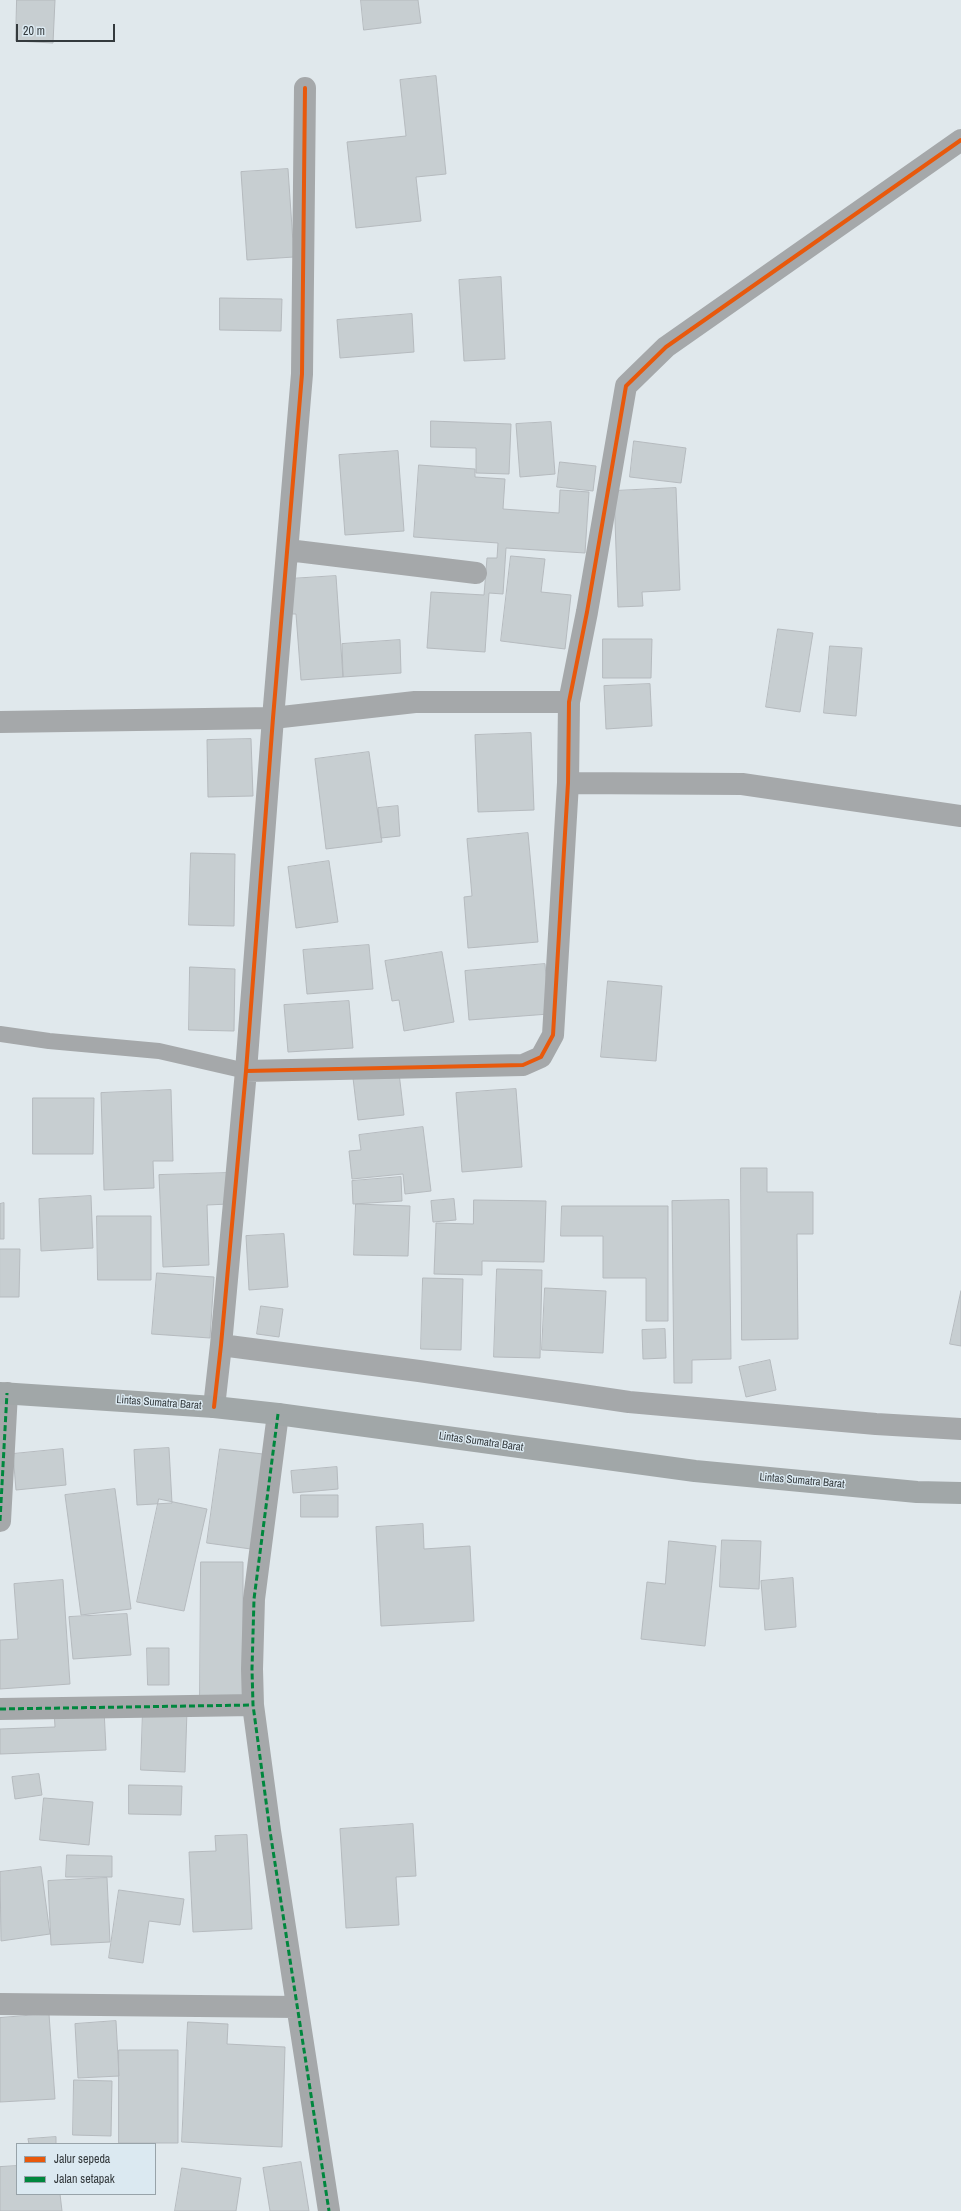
<!DOCTYPE html>
<html>
<head>
<meta charset="utf-8">
<style>
  body { margin:0 }
  #map { position:relative; width:961px; height:2211px; overflow:hidden; background:#e0e8ec; font-family:"Archivo Narrow",sans-serif }
  canvas { display:block }
  .legend { position:absolute; left:16px; top:2143px; width:140px; height:52px; box-sizing:border-box; background:#dbe9f1; border:1px solid #98a3a9; margin:0; padding:5px 7px; list-style:none; font-size:12px; color:#343a3d }
  .legend li { display:flex; align-items:center; gap:8px; height:20px }
  .legend b { width:20px; border:1px solid #98a3a9 }
  .scale { position:absolute; left:16px; top:24px; width:99px; height:18px; box-sizing:border-box; border:2px solid #343a3d; border-top:0; padding-left:5px; font-size:12px; line-height:14px; white-space:nowrap; color:#343a3d; -webkit-text-stroke:3px #dbe9f1; paint-order:stroke }
</style>
</head>
<body>
<div id="map">
<canvas width="961" height="2211"></canvas>
<ul class="legend">
<li><b style="height:5px;background:#e8590c"></b>Jalur sepeda</li>
<li><b style="height:5px;background:#00873e"></b>Jalan setapak</li>
</ul>
<div class="scale">20 m</div>
</div>
<script>
const context = document.querySelector('canvas').getContext('2d');
context.lineJoin = 'round';
function fill(path, color) {
  context.fillStyle = color;
  context.fill(path, 'evenodd');
}
function stroke(path, color, width, dash) {
  context.strokeStyle = color;
  context.lineWidth = width;
  context.lineCap = dash ? 'butt' : 'round';
  context.setLineDash(dash || []);
  context.stroke(path);
}
function drawText(font, color, halo, rows, align = 'center') {
  context.font = font + ' "Archivo Narrow",sans-serif';
  context.lineWidth = 3;
  context.setLineDash([]);
  context.textBaseline = 'middle';
  context.strokeStyle = halo;
  context.fillStyle = color;
  for (const [text, x, y, turn = 0] of rows) {
    context.save();
    context.translate(x, y);
    context.rotate((+turn || 0) * Math.PI / 180);
    context.textAlign = isNaN(turn) ? turn : align;
    if (halo) context.strokeText(text, 0, 0);
    context.fillText(text, 0, 0);
    context.restore();
  }
}
const building = new Path2D(`
  M17,0h38l-2,43 -37,-2z
  M361,0h57l3,23 -57,7z
  M436,76l10,98 -30,3 5,44 -65,7 -9,-86 59,-6 -6,-56z
  M288,169l6,88 -47,3 -6,-88z
  M501,277l4,82 -41,2 -5,-81z
  M220,298l62,1 -1,32 -61,-1z
  M412,314l2,38 -74,6 -3,-38z
  M431,421l80,3 -2,50 -33,-1v-25l-45,-1z
  M551,422l4,52 -35,3 -4,-53z
  M634,441l52,7 -5,35 -51,-6z
  M398,451l6,80 -59,4 -6,-80z
  M560,462l36,4 -3,25 -36,-4z
  M419,465l56,4v8l30,2 -2,30 56,4 1,-23 29,2 -4,61 -79,-5 -3,46 -14,-1 -4,59 -58,-4 4,-56 53,3 3,-37h10l1,-15 -84,-6z
  M676,488l4,102 -38,2 1,14 -25,1 -4,-116z
  M511,556l34,3 -4,33 30,3 -6,54 -64,-8z
  M336,576l7,101 -42,3 -5,-66h-4l-3,-35z
  M778,629l35,4 -13,79 -34,-5z
  M603,639h49l-1,39h-48z
  M400,640l1,33 -58,4 -1,-33z
  M830,646l32,2 -6,68 -32,-3z
  M650,684l2,42 -46,3 -2,-43z
  M531,733l3,77 -56,2 -3,-77z
  M251,739l2,57 -45,1 -1,-57z
  M369,752l13,90 -56,7 -11,-90z
  M398,806l2,30 -19,2 -3,-30z
  M528,833l10,109 -70,6 -4,-51 8,-1 -5,-57z
  M191,853l44,1 -1,72 -45,-1z
  M329,861l9,61 -42,6 -8,-61z
  M369,945l4,44 -66,5 -4,-44z
  M442,952l12,70 -50,9 -5,-31 -7,1 -7,-40z
  M545,964l4,50 -80,6 -4,-49z
  M190,967l45,2 -1,62 -45,-1z
  M608,981l54,5 -6,75 -55,-4z
  M349,1001l4,47 -65,4 -4,-47z
  M399,1073l5,42 -46,5 -5,-42z
  M516,1089l6,78 -60,5 -6,-79z
  M171,1090l2,71h-20l1,27 -50,2 -3,-97z
  M33,1098h61l-1,56h-60z
  M423,1127l8,64 -26,3 -2,-20 -51,5 -3,-28 12,-1 -2,-15z
  M741,1168h26v24h46v42h-16l1,105 -56,1z
  M228,1173l1,31 -22,1 2,60 -46,2 -4,-92z
  M401,1177l1,24 -49,3 -1,-23z
  M91,1196l2,52 -52,3 -2,-52z
  M454,1199l2,21 -23,2 -2,-21z
  M474,1200l72,1 -2,61 -62,-1v14l-48,-1 2,-51 37,1z
  M729,1200l2,159 -39,1v23h-18l-2,-182z
  M4,1203v36h-4v-35z
  M356,1204l54,2 -2,50 -54,-1z
  M562,1206h106v115h-22v-43h-43v-42h-42z
  M97,1216h54v64h-53z
  M284,1234l4,53 -39,3 -3,-54z
  M0,1249h20l-1,48h-19z
  M497,1269l45,1 -2,88 -46,-1z
  M157,1273l57,4 -4,61 -58,-4z
  M423,1278l40,1 -2,71 -40,-1z
  M545,1288l61,3 -3,62 -61,-3z
  M961,1291v55l-11,-2z
  M261,1306l22,3 -4,28 -22,-3z
  M665,1329l1,29 -23,1 -1,-29z
  M770,1360l6,30 -30,7 -7,-30z
  M169,1448l3,55 -35,2 -3,-55z
  M63,1449l3,36 -50,5 -3,-36z
  M220,1449l43,5 -12,95 -44,-6z
  M337,1467l1,22 -45,4 -2,-22z
  M115,1489l16,120 -50,6 -16,-120z
  M301,1495h37v22h-37z
  M159,1499l48,10 -23,102 -47,-9z
  M423,1524l1,25 46,-3 4,75 -93,5 -5,-99z
  M722,1540l39,1 -2,48 -39,-2z
  M669,1541l47,5 -11,100 -64,-7 6,-57 18,2z
  M201,1562h42v136h-43z
  M793,1578l3,49 -31,3 -4,-49z
  M63,1580l7,104 -70,5v-49l18,-1 -4,-55z
  M127,1614l4,41 -58,4 -4,-42z
  M147,1648h22v37h-21z
  M104,1709l2,41 -106,4v-25l55,-2 -1,-16z
  M143,1709l44,1 -2,62 -44,-2z
  M39,1774l3,21 -27,4 -3,-22z
  M129,1785l53,1 -1,29 -52,-1z
  M44,1798l49,4 -4,43 -49,-5z
  M413,1824l3,52 -20,1 3,48 -53,3 -6,-99z
  M247,1835l5,94 -59,3 -4,-80 27,-1 -1,-15z
  M67,1855l45,1v21h-46z
  M41,1867l9,67 -49,7 -1,-69z
  M107,1878l3,64 -59,3 -3,-64z
  M119,1890l65,9 -4,26 -31,-4 -6,42 -34,-5z
  M49,2014l6,85 -55,3v-84z
  M116,2021l3,55 -41,2 -3,-54z
  M188,2022l40,2 -1,20 58,3 -3,100 -100,-5z
  M119,2050h59v93h-59z
  M74,2080l38,1 -1,55 -38,-1z
  M56,2137v7h-27l-1,-5z
  M301,2162l8,49h-39l-7,-43z
  M17,2166v28h43l2,17h-62v-44z
  M182,2168l59,10 -5,33h-61z`);
const lane = new Path2D(`
  M0,1034l49,7 110,10 87,20`);
const street = new Path2D(`
  M288,550l188,23
  M0,722l273,-4 142,-16h154
  M568,783l174,1 219,32
  M246,1071l277,-6 18,-8 12,-22 15,-252 1,-81 18,-90 39,-226 40,-39 295,-207
  M221,1345l198,26 210,31 247,22 85,5
  M214,1407l7,-62 25,-274 27,-353 29,-344 3,-286
  M278,1414l-24,185 -2,70 1,36 17,126 59,380
  M0,1521l7,-128
  M0,1709l253,-4
  M0,2004l297,3`);
const highway = new Path2D(`
  M0,1393l214,14 64,7 417,57 222,21 44,1`);
const quiet = new Path2D(`
  M278,1414l-24,185 -2,70 1,36 17,126 59,380
  M0,1521l7,-128
  M0,1709l253,-4`);
const cycleway = new Path2D(`
  M246,1071l277,-6 18,-8 12,-22 15,-252 1,-81 18,-90 39,-226 40,-39 295,-207
  M214,1407l7,-62 25,-274 27,-353 29,-344 3,-286`);
const streetNames = [
  ["Lintas Sumatra Barat",159,1403,4],
  ["Lintas Sumatra Barat",481,1442,8],
  ["Lintas Sumatra Barat",802,1481,5]
];
fill(building, '#c7ced1');
stroke(building, '#b5babe', 1);
stroke(lane, '#a5a8aa', 16);
stroke(street, '#a5a8aa', 22);
stroke(highway, '#a1a7a8', 22);
stroke(quiet, '#00873e', 3, [6, 3]);
stroke(cycleway, '#e8590c', 4);
drawText('11px', '#343a3d', '#dbe9f1', streetNames);
</script>
</body>
</html>
